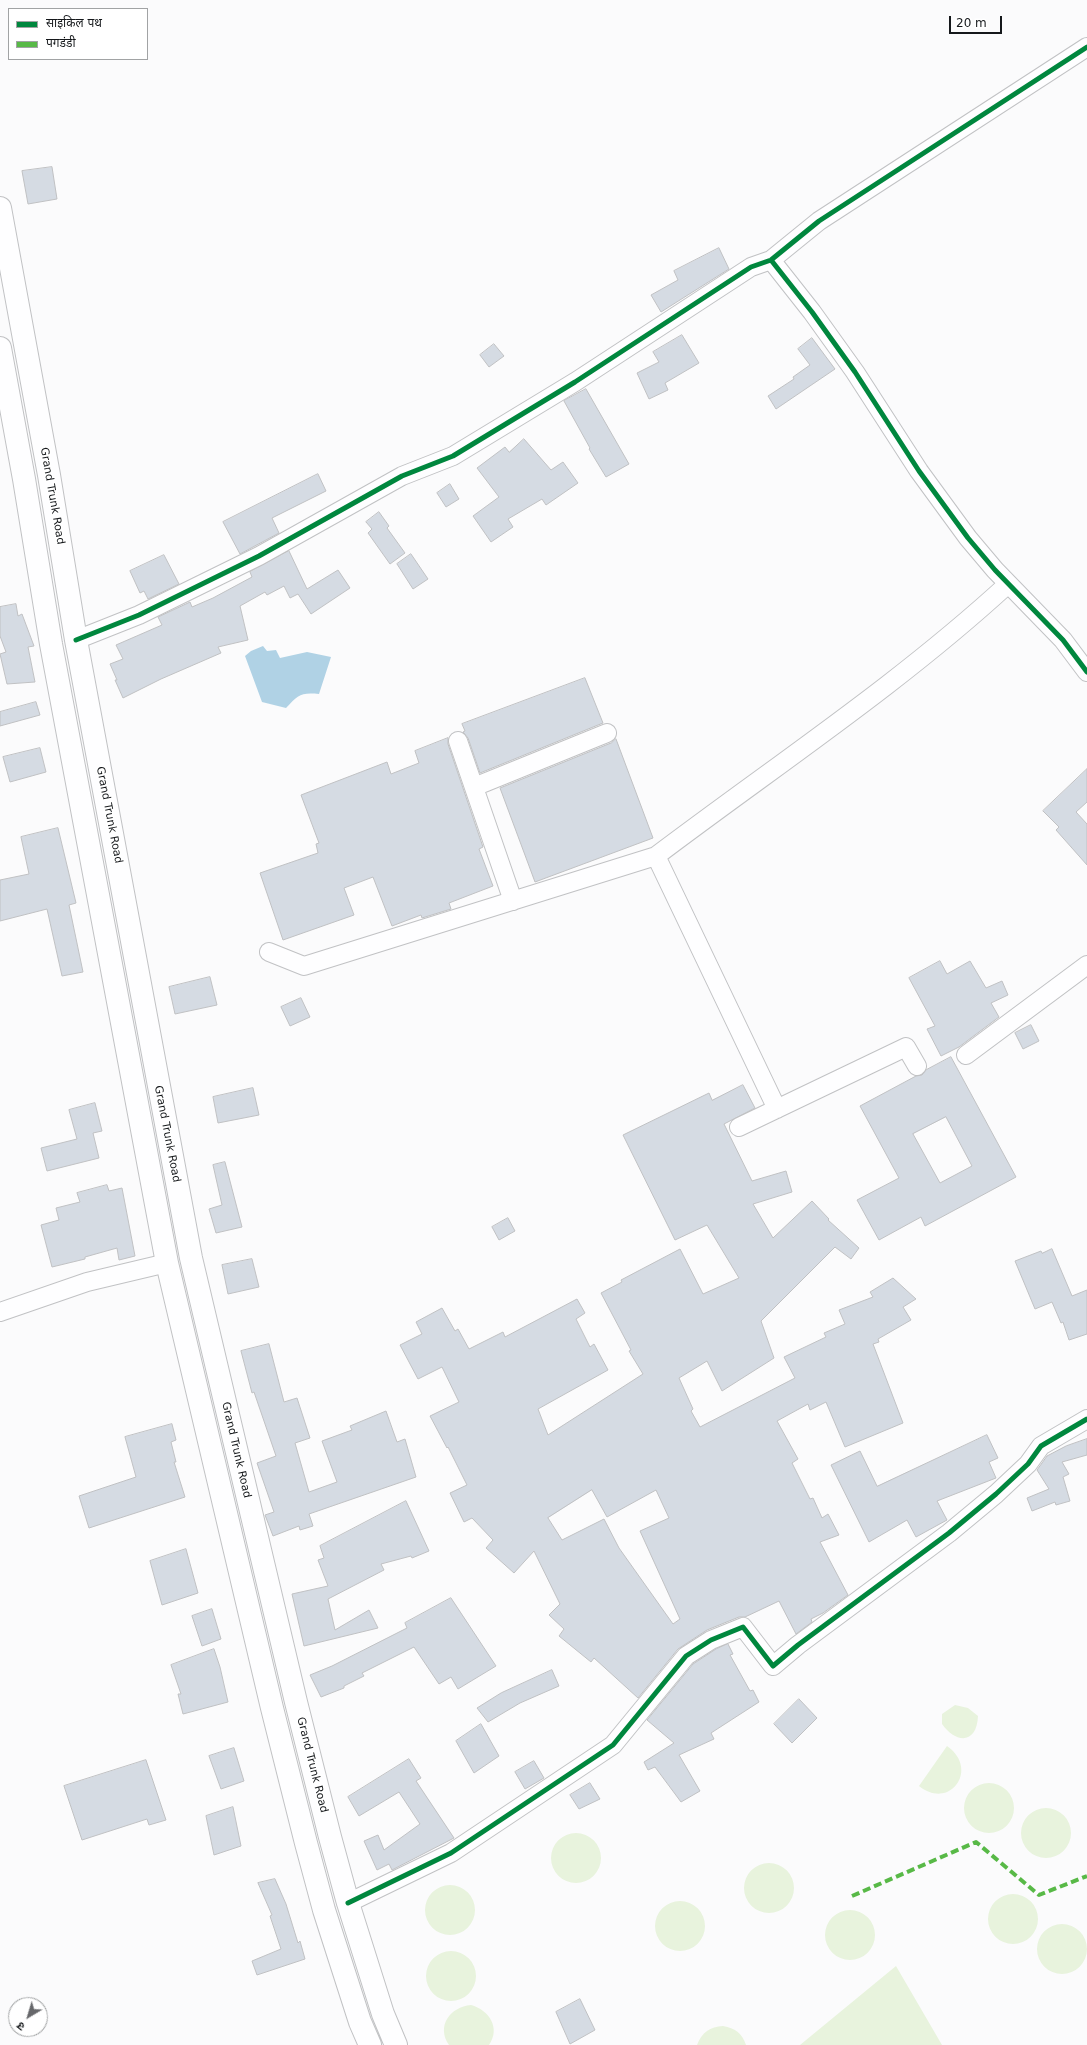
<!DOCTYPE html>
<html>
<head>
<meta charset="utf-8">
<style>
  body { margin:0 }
  #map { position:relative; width:1087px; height:2045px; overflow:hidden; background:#fbfbfc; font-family:"DejaVu Sans","Noto Sans Devanagari",sans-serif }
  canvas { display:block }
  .legend { position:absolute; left:8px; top:8px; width:140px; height:52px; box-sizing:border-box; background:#fff; border:1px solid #a1a3a4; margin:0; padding:5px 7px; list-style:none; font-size:12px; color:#15181b }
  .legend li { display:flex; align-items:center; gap:8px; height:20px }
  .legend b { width:20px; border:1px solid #a1a3a4 }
  .north { position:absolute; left:8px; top:1997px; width:40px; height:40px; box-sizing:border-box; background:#fff; border:1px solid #a1a3a4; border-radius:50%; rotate:218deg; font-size:11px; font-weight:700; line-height:16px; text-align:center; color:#15181b }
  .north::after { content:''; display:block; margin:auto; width:14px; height:18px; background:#66676a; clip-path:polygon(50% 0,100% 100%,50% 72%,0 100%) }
  .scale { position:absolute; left:949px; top:16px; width:53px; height:18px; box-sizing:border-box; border:2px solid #15181b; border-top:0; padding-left:5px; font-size:12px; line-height:14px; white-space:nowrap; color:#15181b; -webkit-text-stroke:3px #fff; paint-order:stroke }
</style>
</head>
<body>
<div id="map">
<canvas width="1087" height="2045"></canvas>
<ul class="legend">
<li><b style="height:5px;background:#00873e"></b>साइकिल पथ</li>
<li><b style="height:5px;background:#58b947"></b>पगडंडी</li>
</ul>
<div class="north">उ</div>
<div class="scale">20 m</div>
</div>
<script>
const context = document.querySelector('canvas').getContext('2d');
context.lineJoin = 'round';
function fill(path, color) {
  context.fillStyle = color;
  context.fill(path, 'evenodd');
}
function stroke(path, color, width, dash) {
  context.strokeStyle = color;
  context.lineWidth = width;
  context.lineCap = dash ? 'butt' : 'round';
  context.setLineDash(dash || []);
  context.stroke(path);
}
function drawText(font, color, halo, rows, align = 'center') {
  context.font = font + ' "DejaVu Sans",sans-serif';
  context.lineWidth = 3;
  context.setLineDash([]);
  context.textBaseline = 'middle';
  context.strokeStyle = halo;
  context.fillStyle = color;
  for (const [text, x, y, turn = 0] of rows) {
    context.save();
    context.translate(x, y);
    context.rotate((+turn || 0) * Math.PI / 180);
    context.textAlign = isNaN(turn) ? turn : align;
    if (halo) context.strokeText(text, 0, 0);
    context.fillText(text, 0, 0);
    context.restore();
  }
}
const green = new Path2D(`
  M955,1705l13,3 10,8c-1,28 -22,28 -36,8v-10z
  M947,1746c33,23 3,65 -28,40z
  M964 1808a25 25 0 1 1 50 0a25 25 0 1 1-50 0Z
  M1021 1833a25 25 0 1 1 50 0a25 25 0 1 1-50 0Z
  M551 1858a25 25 0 1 1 50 0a25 25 0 1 1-50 0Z
  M744 1888a25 25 0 1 1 50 0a25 25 0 1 1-50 0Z
  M425 1910a25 25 0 1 1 50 0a25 25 0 1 1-50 0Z
  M988 1919a25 25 0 1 1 50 0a25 25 0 1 1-50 0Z
  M655 1926a25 25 0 1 1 50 0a25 25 0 1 1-50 0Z
  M825 1935a25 25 0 1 1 50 0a25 25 0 1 1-50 0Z
  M1037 1949a25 25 0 1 1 50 0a25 25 0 1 1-50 0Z
  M426 1976a25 25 0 1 1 50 0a25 25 0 1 1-50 0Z
  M896,1966l46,79h-142z
  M471,2005c18,5 30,23 18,40h-40c-13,-19 1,-38 22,-40z
  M723,2026c12,2 19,7 23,19h-49c5,-13 13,-18 26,-19z`);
const water = new Path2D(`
  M263,646l4,5 9,-1 4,8 27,-6 24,5 -12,37c-18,-2 -21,1 -33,14l-24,-6 -17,-46 6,-5z`);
const building = new Path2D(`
  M52,167l5,32 -29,5 -6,-33z
  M719,248l10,21 -68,43 -10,-17 27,-15 -4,-9z
  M682,335l17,28 -34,20 3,7 -19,9 -12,-26 22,-11 -6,-10z
  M812,338l23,31 -59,40 -8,-13 26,-17 -1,-2 17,-12 -12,-16z
  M494,344l10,12 -15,11 -9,-12z
  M586,389l43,75 -23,13 -17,-28 1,-1 -26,-47z
  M524,439l27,31 12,-8 15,21 -32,22 -4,-6 -34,20 5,8 -22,15 -18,-26 26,-19 -22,-29 28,-21 4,5z
  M318,474l8,17 -54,27 7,15 -39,21 -17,-32z
  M450,484l9,15 -13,8 -9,-14z
  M379,512l10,14 -2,2 18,25 -15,11 -22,-31 4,-4 -6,-7z
  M289,551l18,38 31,-19 12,18 -39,26 -13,-20 -8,4 -6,-12 -17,9 -2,-3 -25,14 8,34 -30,7 3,6 -60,26 -38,19 -8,-18h2l-7,-16 13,-5 -7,-14 46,-20 -4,-8 30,-14 2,-1 2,5 21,-9 39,-21 -2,-5z
  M411,554l17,25 -15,10 -16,-25z
  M164,555l15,29 -31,15 -4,-8 -4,2 -10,-22z
  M16,604l2,12 4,-2 12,32 -6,1 7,35 -28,2 -7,-30 6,-2 -6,-16v-29z
  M585,678l18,45 -123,50 -12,-35 -5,-6 2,-1 -3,-7z
  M36,702l4,13 -40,11v-14z
  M448,738v6l35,103 -4,2 14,37 -44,17 2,6 -29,9 -1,-3 -29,11 -19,-49 -29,11 10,27 -71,25 -23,-67 58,-20 -2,-9 3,-1 -18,-48 86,-33 4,12 28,-11 -4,-12z
  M616,739l37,99 -118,44 -35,-94 111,-45z
  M40,748l6,24 -36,10 -7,-25z
  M1087,769v33l-11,10 11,12v41l-31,-35 3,-3 -16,-16z
  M58,828l18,75 -7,2 14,67 -21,4 -15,-67 -47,12v-41l29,-6 -8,-37z
  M940,961l7,13 23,-13 16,27 16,-7 6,14 -17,8 8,14 -40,30 -18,9 -14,-27 8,-3 -26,-48z
  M210,977l7,28 -42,9 -6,-27z
  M301,998l9,19 -20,9 -9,-19z
  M1031,1025l8,16 -16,8 -8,-16z
  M951,1057l65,120 -91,49 -4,-9 -42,23 -22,-40 42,-22 -39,-72 56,-30 6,-1 4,-5zM946,1117l26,49 -32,17 -27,-49z
  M743,1085l12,23 -31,16 28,57 34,-10 6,21 -39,12 20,34 39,-37 17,18 -1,1 31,28 -8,11 -16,-12 -74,74 13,37 -52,33 -15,-30 -28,17 14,31 -2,2 9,16 95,-49 -11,-21 42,-20 -2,-4 21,-9 -6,-14 34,-13 -3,-5 23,-14 23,21 -13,8 8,13 -33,19 1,3 -6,2 30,79 -58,24 -19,-45 -16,8 -2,-6 -31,17 21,38 -6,4 18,36 3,-1 9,20 6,-4 11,21 -19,7 28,53 -25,18 -12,6 1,3 -16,12 -17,-33 -34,16h-6l-32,13 -29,19 -40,49 -44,-40 -3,4 -32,-26 5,-7 -15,-14 11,-11 -26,-53 -20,22 -28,-25 7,-8 -21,-22 -8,4 -14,-29 17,-8 -19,-38 -1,1 -17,-32 29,-14 -17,-35 -24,12 -18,-34 22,-11 -6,-12 26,-14 13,23 3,-2 11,20 34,-17 2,5 72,-38 8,14 -9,6 14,28 4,-3 14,26 -70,39 10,26 95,-61 -14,-23 2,-1 -30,-57 21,-11 -1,-2 59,-31 23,45 36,-16 -32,-53 -32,15 -52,-105 86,-42 3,7zM592,1490l15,27 49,-27 13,28 -29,13 40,88 -7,5 -54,-76 -15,-29 -42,21 -14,-22z
  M253,1088l6,27 -41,8 -5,-26z
  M95,1103l7,28 -9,2 6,25 -52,13 -6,-23 36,-9 -8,-29z
  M225,1162l17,65 -26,6 -7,-24 13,-4 -9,-40z
  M107,1185l2,6 13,-3 13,68 -16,4 -2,-12 -32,9v2l-33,8 -11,-42 18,-5 -3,-12 24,-6 -3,-9z
  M508,1218l7,13 -16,9 -7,-13z
  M1052,1249l20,47 15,-6v44l-18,6 -6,-18 -2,1 -9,-21 -17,7 -20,-48 26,-10 1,2z
  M252,1259l7,28 -31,7 -6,-29z
  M269,1344l15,58 13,-4 13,40 -15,5 14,49 28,-10 -15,-41 30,-11 -2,-4 36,-15 11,31 8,-3 11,38 -107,37 4,12 -13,4 -1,-4 -26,10 -8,-21 9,-3 -17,-49 19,-7 -22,-64 -2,1 -11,-42z
  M172,1424l4,16 -5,2 5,20h-2l11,35 -96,31 -10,-32 57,-19 -11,-40z
  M987,1435l11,23 -9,4 7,16 -59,23 10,19 -31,17 -9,-17 -38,22 -38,-77 29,-14 17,35z
  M1087,1439v16l-25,7 7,12 -6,3 7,24 -14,4 -1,-3 -23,9 -5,-13 22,-9 -12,-19 10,-14 19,-10z
  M406,1501l23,50 -17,7 -1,-2 -30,8 3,6 -56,29 7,31 34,-20 9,18 -74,18 -12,-52 36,-8 -10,-26 6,-2 -4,-12z
  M186,1549l12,44 -36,12 -12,-44z
  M451,1598l45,68 -38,23 -7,-12 -12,7 -25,-37 -52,26 2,3 -20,10v2l-23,9 -11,-22 22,-9 75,-38 -2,-5z
  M212,1609l9,30 -19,7 -10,-30z
  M728,1644l5,10 -3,1 20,36 3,-1 6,12 -48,31 3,6 -35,16 21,36 -19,11 -26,-35 -7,3 -4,-8 30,-19 -27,-23 46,-56 23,-15z
  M214,1649l6,18 8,35 -45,12 -5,-20h3l-10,-29z
  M552,1670l7,16 -39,17 -32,19 -11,-14 24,-15z
  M799,1699l18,19 -25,25 -18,-19z
  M481,1724l18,32 -25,17 -18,-32z
  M234,1748l10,33 -23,8 -12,-33z
  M409,1759l12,19 -5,3 38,57 -62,32 -3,-6 -12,6 -13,-29 14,-6 6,15 36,-26 -21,-32 -40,24 -11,-19z
  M146,1760l20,60 -17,5 -2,-6 -65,21 -18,-54z
  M534,1761l10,17 -19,11 -10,-17z
  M590,1783l10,16 -21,10 -9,-14z
  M233,1807l8,39 -27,9 -8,-39z
  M275,1879l11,25 12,39 2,-2 5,18 -48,16 -5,-14 29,-12 -11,-33 2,-1 -14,-32z
  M580,1999l15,31 -25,14 -14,-32z`);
const minor = new Path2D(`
  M771,260l41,52 43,60 64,99 49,67 27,32 68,70 24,32
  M76,640l63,-25 120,-59 143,-80 51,-20 122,-74 176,-115 20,-7 48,-39 268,-174
  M458,741l55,160
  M474,787l133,-54
  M656,856c119,-90 242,-171 352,-272
  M269,952l35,14 352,-110 121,253
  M966,1055l121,-90
  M739,1127l167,-80 11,19
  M0,1312l87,-30 80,-19
  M348,1903l103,-50 162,-108 73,-89 25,-16 32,-13 30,39 25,-21 151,-112 47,-39 32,-30 13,-18 46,-27`);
const highway = new Path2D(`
  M0,208l49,267 27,165 115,618 105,444 34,135 18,66 35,111 13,31
  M0,348l24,131 27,165 116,619 105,445 34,135 18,67 36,112 10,23`);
const quiet = new Path2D(`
  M852,1896l124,-54 63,53 48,-19`);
const cycleway = new Path2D(`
  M771,260l41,52 43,60 64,99 49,67 27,32 68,70 24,32
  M76,640l63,-25 120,-59 143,-80 51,-20 122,-74 176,-115 20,-7 48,-39 268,-174
  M348,1903l103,-50 162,-108 73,-89 25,-16 32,-13 30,39 25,-21 151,-112 47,-39 32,-30 13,-18 46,-27`);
const streetNames = [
  ["Grand Trunk Road",52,496,80],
  ["Grand Trunk Road",109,815,79],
  ["Grand Trunk Road",167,1134,79],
  ["Grand Trunk Road",236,1450,77],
  ["Grand Trunk Road",312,1765,76]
];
fill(green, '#e8f3dd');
fill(water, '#b0d2e5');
fill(building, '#d5dbe3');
stroke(building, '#c0c1c3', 1);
stroke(minor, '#c1c2c4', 20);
stroke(highway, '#c1c2c4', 24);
stroke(minor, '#fefeff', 18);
stroke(highway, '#fefeff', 22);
stroke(quiet, '#58b947', 4, [8, 4]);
stroke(cycleway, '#00873e', 5);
drawText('11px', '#15181b', '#fff', streetNames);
</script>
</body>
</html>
